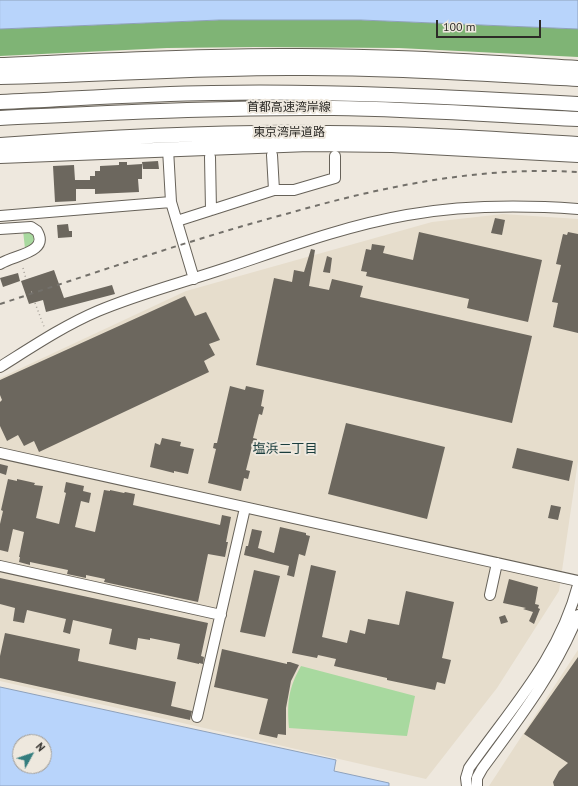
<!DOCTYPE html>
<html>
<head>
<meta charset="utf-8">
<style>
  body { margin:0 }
  #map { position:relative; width:578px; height:786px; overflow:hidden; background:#eee8de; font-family:"PT Sans",sans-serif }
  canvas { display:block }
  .north { position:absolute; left:12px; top:734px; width:40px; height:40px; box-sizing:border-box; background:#eee8de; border:1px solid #a19c95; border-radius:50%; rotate:50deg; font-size:11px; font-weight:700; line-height:16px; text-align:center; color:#2d2b27 }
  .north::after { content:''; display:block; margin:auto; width:14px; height:18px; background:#347d7e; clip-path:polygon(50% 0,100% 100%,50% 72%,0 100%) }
  .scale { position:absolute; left:436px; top:20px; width:105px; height:18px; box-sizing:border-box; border:2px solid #2d2b27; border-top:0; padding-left:5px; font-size:12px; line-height:14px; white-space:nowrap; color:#2d2b27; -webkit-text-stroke:3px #eee8de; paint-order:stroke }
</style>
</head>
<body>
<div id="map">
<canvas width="578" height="786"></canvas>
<div class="north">N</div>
<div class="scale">100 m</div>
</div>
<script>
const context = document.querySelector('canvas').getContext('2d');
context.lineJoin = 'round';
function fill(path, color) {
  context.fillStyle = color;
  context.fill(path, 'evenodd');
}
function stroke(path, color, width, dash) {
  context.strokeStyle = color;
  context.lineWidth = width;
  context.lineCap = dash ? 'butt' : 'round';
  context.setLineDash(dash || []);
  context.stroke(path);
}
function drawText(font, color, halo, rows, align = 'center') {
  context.font = font + ' "PT Sans","Noto Sans JP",sans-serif';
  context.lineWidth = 4;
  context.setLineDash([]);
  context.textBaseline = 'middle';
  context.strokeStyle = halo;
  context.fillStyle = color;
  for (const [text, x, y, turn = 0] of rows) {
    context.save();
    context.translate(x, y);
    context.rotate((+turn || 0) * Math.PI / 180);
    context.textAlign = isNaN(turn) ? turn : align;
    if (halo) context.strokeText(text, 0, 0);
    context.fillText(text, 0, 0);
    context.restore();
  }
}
const built = new Path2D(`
  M503,214l75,5v242l-19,130 -62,97 -71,91 -426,-98v-303l186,-87 246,-69z
  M578,650v136h-89z`);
const green = new Path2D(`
  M23,230h5l7,5v9l-10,5z
  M301,666l114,30 -8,40 -118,-8c-2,-25 -1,-39 12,-62z`);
const forest = new Path2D(`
  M219,20h142l217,9v28l-179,-9 -144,-1 -88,1 -167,8v-27z`);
const water = new Path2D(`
  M0,0h578v29l-217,-9h-142l-219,9z
  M0,687l336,73 -2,11 55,12v3h-389zM20,742h24v24h-24z`);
const building = new Path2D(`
  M158,161l1,8h-16l-1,-7z
  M119,162h8v3l15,-1v15h-4l1,13 -44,2v-5h-19v12l-21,1 -2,-36 21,-1 1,15h15v-4h5v-5h5v-5l19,-1z
  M495,218l10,2 -3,15 -11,-2z
  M68,224l1,7h3v6l-14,1 -1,-13z
  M419,232l123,28 -14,62 -61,-14 2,-9 -103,-23 1,-4 -6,-1 5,-22 5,1 1,-6 13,2 -2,7 30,7z
  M568,232l10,2v99l-25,-6 5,-24 -6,-1 9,-37 -5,-1 7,-30 4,1z
  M311,249l4,1 -6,36 20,4 3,-11 31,7 -3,11 172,39 -20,87 -256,-58 18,-87 18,4 2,-12 10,2z
  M327,256l5,2 -2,15 -7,-1z
  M54,270l10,28 48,-13 3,9 -69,18 -3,-12 -14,4 -8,-23z
  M18,273l2,8 -17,6 -3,-9z
  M185,296l10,20 11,-4 14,28 -11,4 6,11 -11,6 5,11 -170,80 -5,-11 -10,5 -6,-11 -11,6 -7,-15v-24l2,-2 -2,-5v-15z
  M230,386l15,4 1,-4 18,4 -3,16 3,1 -2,8 -3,-1 -6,24 4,1 -2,8 -3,-1 -6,24 4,1 -2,8 -4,-1 -3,13 -33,-8 8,-34 -3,-1 1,-5h3z
  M346,423l99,24 -18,72 -99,-25z
  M162,438l19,4 -1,4 14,3 -6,25 -14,-3v2l-24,-6 5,-24 5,2z
  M517,448l56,13 -4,20 -57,-13z
  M0,464l8,2 -2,9 -6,-2z
  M8,479l9,2v-2l18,4 -1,2 9,1 -7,32 23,6 7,-31 -2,-1 2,-10 18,4 -1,5 8,2 -2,10 -8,-2 -6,26 20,5 9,-42 6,1v-1l14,3 1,-1 10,2 -2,11 87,20 2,-10 9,2 -5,25h2l-3,15 -17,-3 -10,48 -94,-20 1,-3 -19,-4v3l-19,-4 1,-4 -38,-8v3l-11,-3 1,-5h-1l5,-25 -11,-3 -5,23 -8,-2v-26l3,-13 -2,-1z
  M551,505l10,2 -3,13 -10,-2z
  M280,527l26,6v2l4,1 -5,20 -6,-2 -5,23 -7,-2 2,-9 -45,-11 2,-9h2l4,-17 10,2 -4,17 16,5z
  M311,565l25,6 -14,66 25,6 3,-13 15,4 3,-15 31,6 7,-34 48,11 -12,56 9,2 -6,24 -8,-2 -2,8 -48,-10v-2l-53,-12 2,-7 -18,-4 -1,3 -25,-5z
  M254,570l26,6 -15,61 -25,-5z
  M0,578l208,45 -7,33 3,1 -1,7 -4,-1v1l-22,-5 3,-15 -30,-6v2l-12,-2 -2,12 -27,-6 3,-15 -39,-9 -3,14 -7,-2 3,-13 -39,-9 -3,13 -11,-2 2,-13 -15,-4z
  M509,579l29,8 -3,17 4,1 -1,3 2,1 -6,15 -5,-3 4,-9 -10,-3 3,-1 -23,-5z
  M505,615l3,7 -7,2 -2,-7z
  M5,633l75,16 -2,12 98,21 -5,24 21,5 -2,9 -190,-42v-22z
  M222,649l65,15v-2h3l9,3 -8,16 -5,27v27l-8,-1 -1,4 -18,-4 9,-35 -54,-12z
  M578,657v129h-24l-1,-4 6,-11 9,-8 -44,-29z`);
const path = new Path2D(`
  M23,268l3,11
  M31,292h2
  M35,303l10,26`);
const minor = new Path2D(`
  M168,149l3,53 23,77
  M272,155l2,35
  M210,157l1,53
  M0,216l171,-14
  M177,221l97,-31h20l41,-12v-22
  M0,229l31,-2 6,4c13,22 -24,24 -37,33
  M0,367c32,-20 63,-41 98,-56 40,-17 83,-28 125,-42 60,-20 121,-43 184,-54 57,-10 114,-10 171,-6
  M0,453l578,128
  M0,566l221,49
  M490,595l7,-32
  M197,717l48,-209
  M467,786l-1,-8 3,-10c42,-60 90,-110 109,-183
  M477,786v-8l5,-9c36,-49 74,-98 96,-154`);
const highway = new Path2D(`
  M0,65c94,-4 188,-9 281,-9 99,-1 198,6 297,12
  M0,77c96,-2 192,-9 288,-9 96,-1 193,6 290,11
  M0,102c71,-3 141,-8 212,-9 122,-2 244,4 366,11
  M0,118c111,-5 222,-11 333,-10 82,1 163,7 245,11
  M0,145c109,-8 218,-14 327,-12 84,0 167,6 251,11
  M0,156l309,-12 83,1 186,10`);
const rail = new Path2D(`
  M0,304c95,-31 189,-64 286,-90 94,-27 193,-48 292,-42`);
const streetNames = [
  ["首都高速湾岸線",289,108],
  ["東京湾岸道路",289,133]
];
const neighbourhoodNames = [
  ["塩浜二丁目",285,449]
];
fill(built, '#e6ddcc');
fill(green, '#a8d99f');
fill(forest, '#7fb475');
fill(water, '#b8d4fb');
stroke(water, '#8ea1bb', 1);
fill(building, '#6c675e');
stroke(minor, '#676259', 12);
stroke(highway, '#676259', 16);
stroke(path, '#a6a199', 1.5, [1, 3]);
stroke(minor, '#fff', 10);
stroke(highway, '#fff', 14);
stroke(rail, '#73706a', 2, [5, 5]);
drawText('12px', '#2d2b27', '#eee8de', streetNames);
drawText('13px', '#1a3d3d', '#eee8de', neighbourhoodNames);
</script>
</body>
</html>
